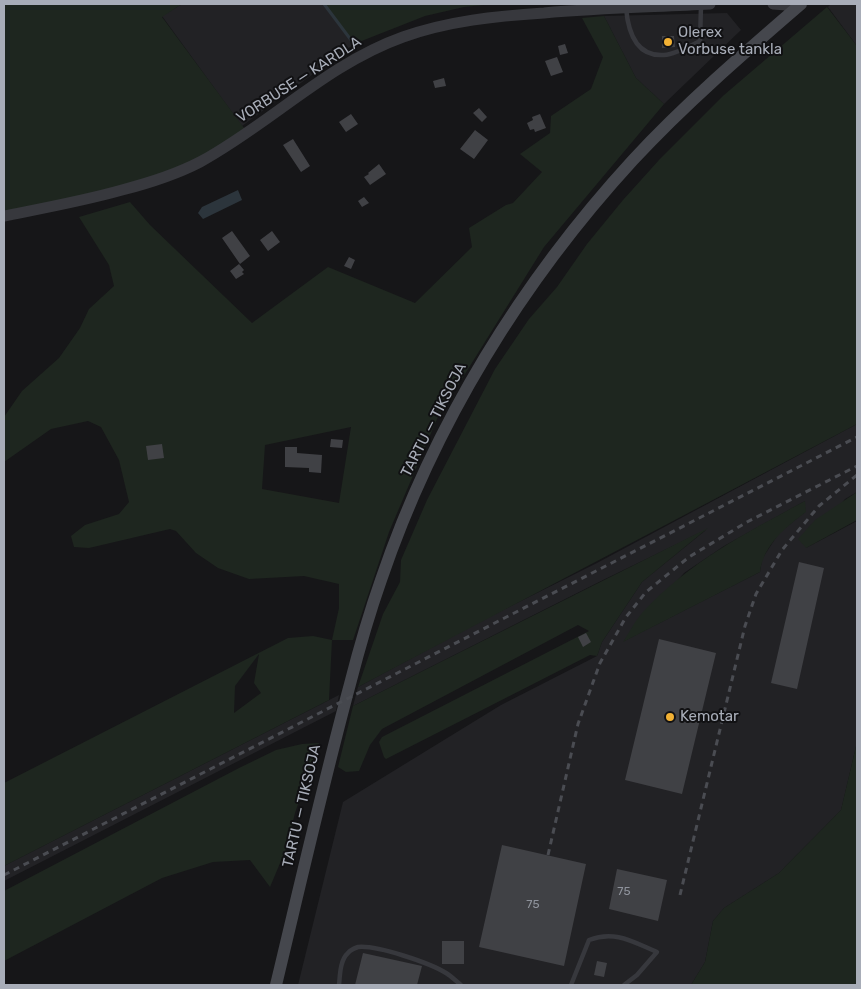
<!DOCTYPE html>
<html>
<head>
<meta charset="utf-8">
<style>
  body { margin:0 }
  #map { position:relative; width:861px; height:989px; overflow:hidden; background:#161618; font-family:Rubik,sans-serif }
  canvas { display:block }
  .frame { position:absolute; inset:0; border:5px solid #a8adb8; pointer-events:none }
</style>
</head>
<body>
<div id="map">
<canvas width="861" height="989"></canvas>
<div class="frame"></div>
</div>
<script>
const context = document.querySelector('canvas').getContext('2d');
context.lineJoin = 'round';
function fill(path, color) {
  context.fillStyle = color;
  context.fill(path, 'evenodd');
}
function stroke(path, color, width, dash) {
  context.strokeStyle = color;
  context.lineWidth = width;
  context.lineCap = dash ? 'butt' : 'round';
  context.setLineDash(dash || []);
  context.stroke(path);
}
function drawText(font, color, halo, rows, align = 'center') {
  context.font = font + ' Rubik,sans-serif';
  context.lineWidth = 4;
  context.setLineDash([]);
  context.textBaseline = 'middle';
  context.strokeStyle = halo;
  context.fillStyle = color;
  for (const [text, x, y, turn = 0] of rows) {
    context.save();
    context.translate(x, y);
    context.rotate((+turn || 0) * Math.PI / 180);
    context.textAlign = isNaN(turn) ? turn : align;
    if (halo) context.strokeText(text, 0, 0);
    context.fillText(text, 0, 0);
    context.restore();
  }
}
const built = new Path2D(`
  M182,4h142l30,40 -112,82 -80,-110z
  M831,4h26v42l-29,-39z
  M727,13l14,17 -77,74 -28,-26 -32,-62z
  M857,424v68l-12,7 -39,49 51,-27v221l-16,68 -62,63 -55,35 -11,13 -8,41 -14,23h-393l45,-183 158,-97 96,-49 5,-14 40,-60 64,-52 -103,50 -250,126 5,-19 115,-62 124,-62zM805,501v11l-26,21 -17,26 -2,13 -136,69 60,-68 40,-27z
  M339,695l-3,16 -332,170v-15z`);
const green = new Path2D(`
  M4,4h178l-20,13 85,115 -84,47 -159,37z
  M324,4h169l-29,3 -39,9 -71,28z
  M827,7l30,39v378l-499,263 25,-73 17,-32 1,-22 26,-60 68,-131 34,-50 28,-32 30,-43 36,-44 36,-40 65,-65z
  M604,16l32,62 28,26 -120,143 -107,172 -48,113 -36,108h-21l-3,60 -325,166v-83l284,-145 25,-2 19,4 7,-32v-24l-35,-8 -55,3 -31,-11 -22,-15 -20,-22 -6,-2 -81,19 -15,-1 -3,-11 14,-11 34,-11 10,-12 -10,-42 -18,-33 -13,-6 -37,8 -47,33v-45l18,-26 37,-33 21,-30 9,-19 25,-23 -5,-21 -30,-48 51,-15 20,23 102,98 76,-56 87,36 57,-56 -3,-19 37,-23 7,-2 29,-31 -22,-18 30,-21 1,-17 40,-27 12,-32 -21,-39zM351,427l-12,76 -77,-14 3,-44zM259,654l-5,29 7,10 -27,20 1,-27z
  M857,492v28l-51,28 -8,-9 17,-19z
  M805,501l1,11c-21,16 -42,32 -46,60l-137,70c6,-9 12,-21 19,-29 48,-52 102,-79 163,-112z
  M708,528l-66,54 -40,60 -5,14 -7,-1 -204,104 -2,-2 -5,-15 3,-5 207,-106 -11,-6 -196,104 -12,16 -11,26 -13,1 -8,-5 15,-61z
  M857,742v243h-166l14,-23 8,-41 11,-13 55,-35 62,-63z
  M319,743l-24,70 -9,36 -16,38 -20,-27 -37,2 -51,16 -158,83v-70l235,-123 37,-18 26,-6z`);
const water = new Path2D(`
  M238,190l4,10 -39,19 -5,-6 4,-6z`);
const stream = new Path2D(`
  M324,4l30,40`);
const building = new Path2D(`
  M662,36h12l1,11 -13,1z
  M565,44l3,9 -8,2 -2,-9z
  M557,57l6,15 -12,4 -6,-15z
  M444,78l2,8 -11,2 -2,-7z
  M479,108l8,9 -5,5 -9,-9z
  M351,114l7,10 -12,8 -7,-10z
  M540,114l6,14 -11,4 -1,-3 -4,1 -3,-7 6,-3 -1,-3z
  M475,130l13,10 -14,19 -14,-10z
  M293,139l17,27 -9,6 -18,-27z
  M379,164l7,10 -16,11 -6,-8 5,-3 -1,-1z
  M364,197l5,6 -7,4 -4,-6z
  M232,231l18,25 -10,8 -18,-26z
  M272,231l8,11 -12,9 -8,-11z
  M349,257l6,3 -4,9 -7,-3z
  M239,264l5,6 -2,2 2,2 -8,5 -6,-8z
  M331,439l12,1 -1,8 -12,-1z
  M162,444l2,14 -16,2 -2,-14z
  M285,447h12v6l25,2 -1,18 -12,-1v-4l-24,-1z
  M799,562l25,6 -27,121 -26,-6z
  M586,633l5,9 -8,5 -5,-10z
  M659,639l57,14 -34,141 -57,-14z
  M502,845l84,19 -22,102 -85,-19z
  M617,869l50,11 -9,41 -49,-12z
  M442,941h22v23h-22z
  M363,953l59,13 -5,19h-62z
  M597,961l10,2 -3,14 -10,-2z`);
const service = new Path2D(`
  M626,8c2,23 10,49 38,47 12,-1 26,-9 36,-14l1,-35
  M339,985c1,-10 1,-25 9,-32 2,-3 7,-5 10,-6 19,-2 72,16 88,26 5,3 10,8 15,12
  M571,985l18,-45c26,-10 44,2 68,12l-20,23 -13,10`);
const tertiary = new Path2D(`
  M773,4l13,1 7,6
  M4,216c40,-8 79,-15 118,-26 27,-7 53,-15 78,-28 70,-38 127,-98 203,-125 45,-16 93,-21 141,-24 55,-5 111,-6 166,-9`);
const secondary = new Path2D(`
  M276,985c24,-100 47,-201 74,-301 9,-35 19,-70 31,-104 53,-156 141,-299 252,-420 52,-56 110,-106 168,-156`);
const rail = new Path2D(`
  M548,855l30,-131 22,-61 26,-46 20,-25 43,-35 58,-35 110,-56
  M4,875l853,-438
  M680,895l65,-269 11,-32 26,-44 37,-44 38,-31`);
const markers = [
  [668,42,5,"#f2b134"],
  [670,717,5,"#f2b134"]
];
const numberNames = [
  ["75",624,892],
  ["75",533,905]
];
const poiNames = [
  ["Olerex",678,33],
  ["Vorbuse tankla",678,50],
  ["Kemotar",680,717]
];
const streetNames = [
  ["VORBUSE — KARDLA",299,80,-33],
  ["TARTU — TIKSOJA",434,420,-63],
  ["TARTU — TIKSOJA",302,806,-77]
];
fill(built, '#222225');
fill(green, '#1e261f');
fill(water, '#2c353c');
stroke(stream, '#2c353c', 3);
fill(building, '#404145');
stroke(service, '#37383d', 4.5);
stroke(tertiary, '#37383d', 11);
stroke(secondary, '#45474d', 12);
stroke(rail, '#4a4c52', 3, [6, 5]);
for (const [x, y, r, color] of markers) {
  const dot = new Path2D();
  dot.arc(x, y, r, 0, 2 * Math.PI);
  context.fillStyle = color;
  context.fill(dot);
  stroke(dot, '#111113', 2);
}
drawText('12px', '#8e929b', null, numberNames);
drawText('15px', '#a8adb8', '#111113', poiNames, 'left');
drawText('15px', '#a8adb8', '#111113', streetNames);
</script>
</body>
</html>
